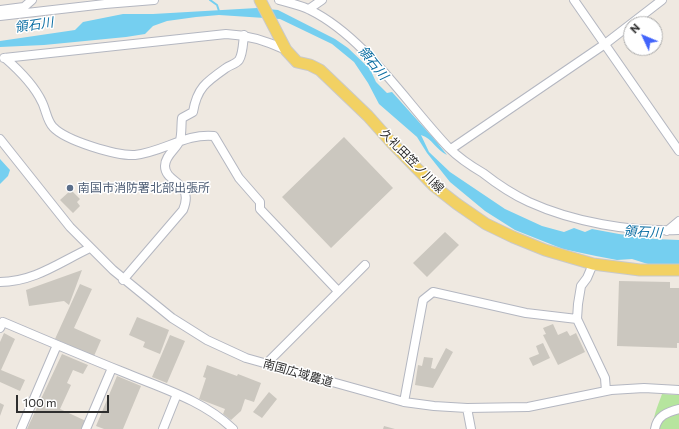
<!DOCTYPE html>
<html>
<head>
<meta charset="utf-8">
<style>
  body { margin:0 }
  #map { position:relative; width:679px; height:429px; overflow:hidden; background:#efe9e1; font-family:Commissioner,sans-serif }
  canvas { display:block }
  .north { position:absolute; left:623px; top:16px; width:40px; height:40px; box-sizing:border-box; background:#fff; border:1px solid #ababab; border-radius:50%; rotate:314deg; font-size:11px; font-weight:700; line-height:16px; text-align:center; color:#2e2e2e }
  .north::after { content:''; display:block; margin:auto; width:14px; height:18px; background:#4264fb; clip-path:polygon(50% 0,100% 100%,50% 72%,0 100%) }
  .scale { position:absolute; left:16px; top:395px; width:93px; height:18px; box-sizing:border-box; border:2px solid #2e2e2e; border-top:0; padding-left:5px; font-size:12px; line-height:14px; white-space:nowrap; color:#2e2e2e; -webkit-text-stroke:3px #fff; paint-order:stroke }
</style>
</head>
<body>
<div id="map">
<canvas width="679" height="429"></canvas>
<div class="north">N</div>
<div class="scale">100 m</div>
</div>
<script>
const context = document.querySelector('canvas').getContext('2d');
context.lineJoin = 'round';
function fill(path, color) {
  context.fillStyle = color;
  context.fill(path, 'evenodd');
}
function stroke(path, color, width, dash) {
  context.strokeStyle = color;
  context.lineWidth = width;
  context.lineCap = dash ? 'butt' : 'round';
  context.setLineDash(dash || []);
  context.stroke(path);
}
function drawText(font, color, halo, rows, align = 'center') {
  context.font = font + ' Commissioner,"Noto Sans JP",sans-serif';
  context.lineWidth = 3;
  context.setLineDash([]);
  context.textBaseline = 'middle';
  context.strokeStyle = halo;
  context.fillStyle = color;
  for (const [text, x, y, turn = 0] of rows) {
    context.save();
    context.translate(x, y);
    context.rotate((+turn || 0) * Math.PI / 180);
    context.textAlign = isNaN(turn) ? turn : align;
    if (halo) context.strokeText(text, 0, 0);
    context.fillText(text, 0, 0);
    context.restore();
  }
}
const green = new Path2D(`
  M662,394l17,1v34h-25c-3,-9 5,-26 8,-35z`);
const water = new Path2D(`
  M257,8l21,2 57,29 13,9 22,21 6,13 11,11 5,-1 44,49 11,14c-11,-5 -14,-16 -26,-20l8,17 21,20 55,37 37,17 22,6 10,-4 11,4 7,-3 27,5 36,5 24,1v24l-28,1 -19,-6 -15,1 -21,-4 -33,-7 -48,-19 -30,-19 -35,-29 -23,-29 -10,-16 -38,-33 -11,-21 -14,-21 -22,-18 -52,-25 -61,-4 -23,2 -29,4 -14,5 -8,8 -19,3 -82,8 -44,2v-6l75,-11 8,-8 40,-8h30z
  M0,159l10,11 -2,6 -8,8z`);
const stream = new Path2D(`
  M210,0l7,5 2,6`);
const building = new Path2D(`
  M344,137l49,51 -62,60 -49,-51z
  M71,190l9,9 -3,3 3,4 -7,7 -13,-13z
  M445,232l14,13 -32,32 -14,-14z
  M82,270l-13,35 -5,-4 -35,5 -3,-16z
  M619,281l51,1v6h9v55h-2v5l-60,-2z
  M80,284l12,5 -18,39 27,12 -7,16 -39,-17z
  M137,317l32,13 -9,24 -17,-7 2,-5 -16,-7z
  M553,324l5,11 9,-4 3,5 6,-3 9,19 -27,13 -15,-30 3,-1 -3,-6z
  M4,333l11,6 -14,31 24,10 -5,11 -20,-9v-40z
  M170,335l15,6 -18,42 -15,-6z
  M543,343l7,15 -17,8 -4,-8 10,-4 -3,-8z
  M446,348l7,4 -20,36 -18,-3 3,-20 4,1 2,-9 9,1 -2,10 4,1z
  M62,354l26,11 -5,9 -10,-4 -6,13 4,2 -11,24 26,12 -4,8h-55z
  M207,365l30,11 1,-2 23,9 -7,19 -9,-3 -4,12 -10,9 -8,-6 2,-5 -26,-10 7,-21 -3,-1z
  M117,376l24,10 -18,43h-19l-8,-3z
  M269,392l8,7 -15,19 -9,-6z
  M0,403l4,2 -4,11z
  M384,426l11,3h-12z`);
const minor = new Path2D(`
  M279,0c10,3 22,5 31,10 55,27 97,94 139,138 9,9 22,18 34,25 14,11 29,21 46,29 44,20 101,30 150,28
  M574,0l105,151
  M309,9l13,-9
  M0,10l24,-3 8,-7
  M0,16l105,-12 49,-4
  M4,58l222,-24c22,1 41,7 60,16
  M5,58c15,13 29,27 37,44 4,8 5,19 11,25 13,14 64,29 82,28 28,-3 51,-22 79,-19l25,42 21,24v7l78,82
  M0,139l70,88 43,43 59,48 35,22 39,18 158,44 30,4 33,2 61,-1 83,-17 33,-2 35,2
  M451,149l154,-105 57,-44
  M667,231l12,-10
  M123,280l60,-70c12,-29 -18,-26 -18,-44 0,-11 12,-17 15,-26 2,-7 1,-15 2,-22l11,-6c4,-24 13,-30 33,-44 4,-3 10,-4 13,-8 4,-6 4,-18 5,-25
  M0,282c34,0 60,-20 90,-34
  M577,319l28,59 1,13
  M0,328l3,-6c40,17 80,34 120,50 38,16 80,28 110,57
  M266,364l99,-99
  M404,402l19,-102 10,-8 93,21 51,6 1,-15 3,-18 6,-8 6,-14
  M467,408l4,21
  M21,429l36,-84
  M86,429l26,-61
  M163,429l14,-35
  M655,429c2,-13 12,-17 24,-20`);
const major = new Path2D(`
  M260,0l26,50 11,12 13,3 10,5 48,46 24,27 42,43 23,18 29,20 27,13 32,13 48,14 47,6h39`);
const markers = [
  [70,188,4,"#5c6f8a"]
];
const streetNames = [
  ["久礼田笠ノ川線",412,161,45],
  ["南国広域農道",298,373,16]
];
const serviceNames = [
  ["南国市消防署北部出張所",78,188]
];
const waterNames = [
  ["領石川",34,25,-8],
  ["領石川",373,63,51],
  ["領石川",643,232,3]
];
fill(green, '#b6e59e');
fill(water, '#75cff0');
stroke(stream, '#75cff0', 2);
fill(building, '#cbc7bf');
stroke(minor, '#b4b7c1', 10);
stroke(major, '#c9c9c9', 13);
stroke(minor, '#fff', 8);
stroke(major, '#f2d163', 11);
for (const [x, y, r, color] of markers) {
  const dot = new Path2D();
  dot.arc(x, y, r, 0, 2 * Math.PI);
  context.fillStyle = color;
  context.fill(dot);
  stroke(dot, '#fff', 1.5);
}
drawText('12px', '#2e2e2e', '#fff', streetNames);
drawText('12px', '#4e5e75', '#fff', serviceNames, 'left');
drawText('italic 13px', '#0d6fa3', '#fff', waterNames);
</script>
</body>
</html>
